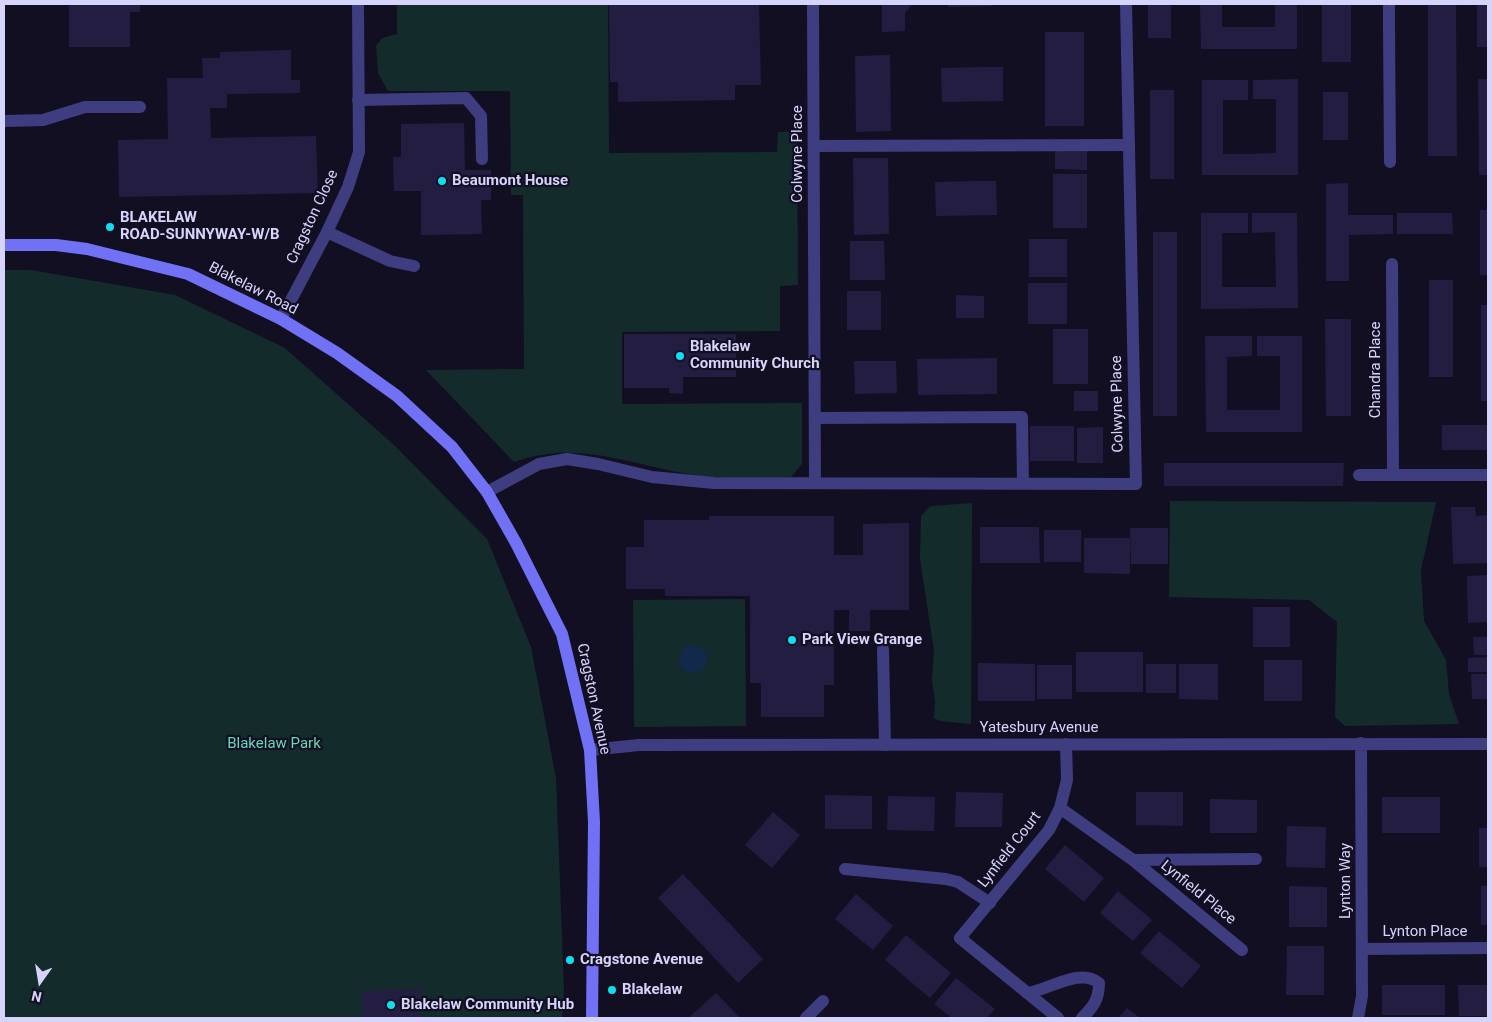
<!DOCTYPE html>
<html>
<head>
<meta charset="utf-8">
<style>
  body { margin:0 }
  #map { position:relative; width:1492px; height:1022px; overflow:hidden; background:#120f23; font-family:Roboto,sans-serif }
  canvas { display:block }
  .frame { position:absolute; inset:0; border:5px solid #d7d4fc; pointer-events:none }
  .north { position:absolute; left:15px; top:957px; width:50px; height:50px; -webkit-text-stroke:4px #120f23; paint-order:stroke; rotate:193deg; font-size:14px; font-weight:700; line-height:20px; text-align:center; color:#d7d4fc }
  .north::after { content:''; display:block; margin:auto; width:18px; height:22px; background:#d7d4fc; clip-path:polygon(50% 0,100% 100%,50% 72%,0 100%) }
</style>
</head>
<body>
<div id="map">
<canvas width="1492" height="1022"></canvas>
<div class="frame"></div>
<div class="north">N</div>
</div>
<script>
const context = document.querySelector('canvas').getContext('2d');
context.lineJoin = 'round';
function fill(path, color) {
  context.fillStyle = color;
  context.fill(path, 'evenodd');
}
function stroke(path, color, width, dash) {
  context.strokeStyle = color;
  context.lineWidth = width;
  context.lineCap = dash ? 'butt' : 'round';
  context.setLineDash(dash || []);
  context.stroke(path);
}
function drawText(font, color, halo, rows, align = 'center') {
  context.font = font + ' Roboto,sans-serif';
  context.lineWidth = 4.5;
  context.setLineDash([]);
  context.textBaseline = 'middle';
  context.strokeStyle = halo;
  context.fillStyle = color;
  for (const [text, x, y, turn = 0] of rows) {
    context.save();
    context.translate(x, y);
    context.rotate((+turn || 0) * Math.PI / 180);
    context.textAlign = isNaN(turn) ? turn : align;
    if (halo) context.strokeText(text, 0, 0);
    context.fillText(text, 0, 0);
    context.restore();
  }
}
const green = new Path2D(`
  M397,4h211l1,149 168,-1 1,-20h19l1,153 -18,1v45l-158,1v72l180,-1v61l-11,13c-25,0 -51,2 -77,0 -70,-5 -129,-41 -200,-15l-88,-92 98,-1 -1,-174h-12l-1,-104h-122l-10,-18 -2,-27 6,-8 15,-4z
  M4,270h27l144,25 110,53 110,98 92,93 44,108 25,131 8,212 -2,28h-558z
  M1170,501l266,1 -15,68 3,51 22,39 3,34 10,30 -114,2 -10,-9 2,-95 -28,-22 -140,-3z
  M972,503l-1,221 -31,-3 -6,-3 1,-16 -3,-22 2,-29 -14,-92 1,-43 9,-10z
  M745,599l1,127 -112,1 -1,-127z`);
const water = new Path2D(`
  M679 659a14 14 0 1 1 28 0a14 14 0 1 1-28 0Z`);
const building = new Path2D(`
  M69,4h71v8h-10v35h-61z
  M609,4h150l2,81h-26v15l-117,2v-20h-8z
  M882,4h31l-8,9v18l-23,1z
  M948,4h45v2l-45,1z
  M1148,4h23v34h-23z
  M1200,4h22v23h53v-23h22v45h-96z
  M1322,4h29v58h-29z
  M1428,4h28l1,152h-29z
  M1477,4h11v43h-11z
  M1045,32h39v94h-39z
  M291,50v30h9v13l-73,1v14h-17l1,30 105,-2 2,57 -199,4 -1,-57 50,-1 -1,-61h36l-1,-20h18v-6z
  M890,55l1,76 -35,1 -1,-76z
  M982,67h21v34l-61,1 -1,-34z
  M1298,79v96h-96v-95h46v20h-25v54h25l28,-1v-54h-23v-19z
  M1478,79h10v96h-9z
  M1150,90h24v89h-24z
  M1323,92h25v48h-25z
  M464,123l1,47h26v30h-10l1,34 -61,1v-44h-27l-1,-34h8v-33z
  M1055,150l32,1v19l-32,-1z
  M853,158h35l1,76 -35,1z
  M1053,174h34v54h-34z
  M976,181h20l1,34 -61,1 -1,-34z
  M1348,183v32h45v19l-44,1v46h-23v-97z
  M1480,210h8v65h-8z
  M1201,213h47v20h-26v54h54l-1,-55 -23,1v-20h45l1,95 -97,1z
  M1397,213h55l1,21h-56z
  M1153,232h24v184h-24z
  M1029,239h38v38h-38z
  M850,241h34l1,39h-35z
  M1429,280h24v97h-24z
  M1028,283h39v41h-39z
  M847,291h34v39h-34z
  M956,295l28,1v22h-28z
  M1481,305h7v96h-7z
  M1325,319h26v97h-25z
  M1053,329h35v55h-35z
  M624,334h112v43h-53v17l-14,-1v-5h-45z
  M1205,336h47v20l-25,1v53h53v-54h-23v-20h45v96h-96z
  M997,358v36l-79,1 -1,-36z
  M854,361h42l1,32 -42,1z
  M1074,391h24v20h-24z
  M1442,425h46v25h-46z
  M1030,426h44v35h-44z
  M1103,427v36h-26v-35z
  M1164,463h180l-1,23h-179z
  M1451,507h24l1,9 12,-1v48l-35,1z
  M709,516h125v39h29v-31l46,-1v87h-39v21h-21v-21h-15v75h-10v32h-63v-34h-11v-87h-85v-7h-39v-42h18v-27h65z
  M980,527h59l1,36h-60z
  M1130,528h38v36h-37z
  M1044,530h37v32h-37z
  M1084,538h46v36l-46,-1z
  M1488,575v47l-20,1 -1,-47z
  M1253,607h37v40h-37z
  M1473,637h15v18h-14z
  M1076,652h67v40h-67z
  M1488,657v15h-20v-14z
  M1264,660h38v41h-38z
  M978,663l57,1v37h-57z
  M1146,664h30v29h-30z
  M1179,664h39v36l-39,-1z
  M1037,665h35v34h-35z
  M1471,674h17v25h-16z
  M956,792l47,1 -1,34h-47z
  M1136,792h47v34l-47,-1z
  M825,795l47,1v33h-47z
  M888,796l47,1 -1,34 -47,-1z
  M1382,797h58v36h-58z
  M1210,799l47,1v33h-47z
  M773,812l27,23 -28,33 -27,-23z
  M1287,826l39,1 -1,41 -39,-1z
  M1479,828h9v39h-9z
  M1065,845l39,33 -20,24 -39,-33z
  M683,874l80,85 -25,24 -80,-85z
  M1289,886l38,1v40h-38z
  M1481,886h7v39h-7z
  M1118,891l34,29 -19,21 -33,-28z
  M856,894l37,32 -20,24 -38,-31z
  M1159,931l42,35 -19,22 -42,-35z
  M906,935l45,38 -21,25 -45,-38z
  M1287,946h37v49h-38z
  M956,978l39,31 -8,9h-35l-18,-14z
  M1382,985h63v30h-63z
  M1458,985h30v31h-29z
  M420,989v29h-58l-1,-27z
  M716,993l24,25h-52l7,-6z
  M1127,1008l13,10h-22z`);
const lane = new Path2D(`
  M1389,25l1,137
  M358,100l108,-2 15,18 1,43
  M4,121l39,-1 42,-13h55
  M814,146l315,-1
  M327,232l63,29 24,5
  M815,418l207,-1 1,66
  M883,649l2,96
  M845,869l101,10 12,3 32,21
  M960,938l98,80
  M1027,993c22,-3 53,-26 72,-10 0,17 -6,24 -17,35`);
const street = new Path2D(`
  M813,4l2,479
  M1389,4v21
  M1392,264l1,211
  M281,319l46,-87 21,-45 11,-35 -1,-148
  M1359,475h129
  M487,492l52,-28 28,-5 31,5 54,13 62,6 422,1 -10,-480
  M590,750l49,-5 849,-1
  M1060,808l73,52 109,90
  M1133,860l123,-1
  M960,938l89,-108 11,-22 7,-28 -1,-36
  M1362,949l126,-1
  M806,1018l17,-17
  M1358,1018l4,-22 -1,-253`);
const secondary = new Path2D(`
  M4,245h52l31,4 101,25 93,45 56,34 60,43 55,51 35,45 29,51 46,91 28,116 4,72 -2,196`);
const markers = [
  [442,181,5,"#0edeee"],
  [110,227,5,"#0edeee"],
  [680,356,5,"#0edeee"],
  [792,640,5,"#0edeee"],
  [570,960,5,"#0edeee"],
  [612,990,5,"#0edeee"],
  [391,1005,5,"#0edeee"]
];
const streetNames = [
  ["Colwyne Place",798,154,-90],
  ["Cragston Close",313,217,-65],
  ["Blakelaw Road",253,289,27],
  ["Chandra Place",1376,370,-90],
  ["Colwyne Place",1118,404,-91],
  ["Cragston Avenue",593,699,78],
  ["Yatesbury Avenue",1039,728],
  ["Lynfield Court",1010,850,-52],
  ["Lynton Way",1346,881,-90],
  ["Lynfield Place",1198,893,39],
  ["Lynton Place",1425,932]
];
const poiNames = [
  ["Beaumont House",452,181],
  ["BLAKELAW",120,218],
  ["ROAD-SUNNYWAY-W/B",120,235],
  ["Blakelaw",690,347],
  ["Community Church",690,364],
  ["Park View Grange",802,640],
  ["Cragstone Avenue",580,960],
  ["Blakelaw",622,990],
  ["Blakelaw Community Hub",401,1005]
];
const parkNames = [
  ["Blakelaw Park",274,744]
];
fill(green, '#132c2b');
fill(water, '#122949');
fill(building, '#231d42');
stroke(lane, '#3e3d7f', 12);
stroke(street, '#3e3d7f', 12);
stroke(secondary, '#7171f6', 12);
for (const [x, y, r, color] of markers) {
  const dot = new Path2D();
  dot.arc(x, y, r, 0, 2 * Math.PI);
  context.fillStyle = color;
  context.fill(dot);
  stroke(dot, '#120f23', 2);
}
drawText('15px', '#d7d4fc', '#120f23', streetNames);
drawText('bold 15px', '#d7d4fc', '#120f23', poiNames, 'left');
drawText('15px', '#64d8b7', '#120f23', parkNames);
</script>
</body>
</html>
